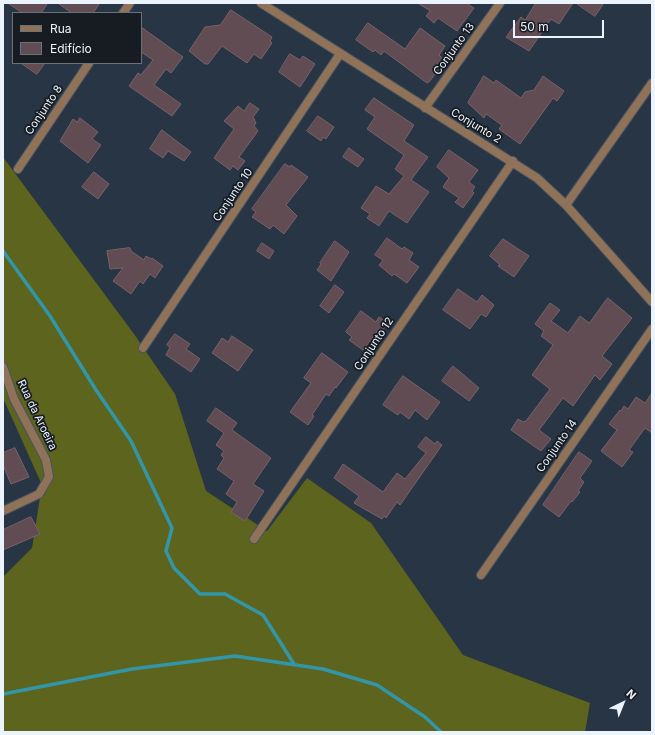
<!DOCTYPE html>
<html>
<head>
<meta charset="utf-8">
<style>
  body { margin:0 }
  #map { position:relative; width:655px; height:735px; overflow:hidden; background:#283544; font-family:Inter,sans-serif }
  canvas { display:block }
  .frame { position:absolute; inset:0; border:4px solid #ebf4fd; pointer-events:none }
  .legend { position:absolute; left:12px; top:12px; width:130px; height:52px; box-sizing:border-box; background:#171c23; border:1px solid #6c727a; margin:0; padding:5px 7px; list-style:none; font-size:12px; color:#ebf4fd }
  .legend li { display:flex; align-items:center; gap:8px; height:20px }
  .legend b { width:20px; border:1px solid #6c727a }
  .north { position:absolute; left:603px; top:683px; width:40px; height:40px; -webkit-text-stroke:3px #171c23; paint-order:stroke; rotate:43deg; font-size:11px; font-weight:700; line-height:16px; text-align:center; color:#ebf4fd }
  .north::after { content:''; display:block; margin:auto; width:14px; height:18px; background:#ebf4fd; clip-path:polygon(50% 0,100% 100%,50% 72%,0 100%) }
  .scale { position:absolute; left:513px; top:20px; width:91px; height:18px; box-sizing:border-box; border:2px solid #ebf4fd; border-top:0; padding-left:5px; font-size:12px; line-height:14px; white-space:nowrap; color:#ebf4fd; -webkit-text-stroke:3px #171c23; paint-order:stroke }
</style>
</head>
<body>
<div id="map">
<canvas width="655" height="735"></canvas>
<div class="frame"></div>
<ul class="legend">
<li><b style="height:5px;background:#8f7258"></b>Rua</li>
<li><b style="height:11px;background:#624c53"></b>Edifício</li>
</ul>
<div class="north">N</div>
<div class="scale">50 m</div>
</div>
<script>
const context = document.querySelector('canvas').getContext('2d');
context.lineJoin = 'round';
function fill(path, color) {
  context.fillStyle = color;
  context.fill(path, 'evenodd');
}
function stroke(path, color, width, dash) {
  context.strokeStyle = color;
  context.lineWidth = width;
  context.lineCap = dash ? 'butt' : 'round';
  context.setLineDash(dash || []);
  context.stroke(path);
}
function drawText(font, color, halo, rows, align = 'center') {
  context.font = font + ' Inter,sans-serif';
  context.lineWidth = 3.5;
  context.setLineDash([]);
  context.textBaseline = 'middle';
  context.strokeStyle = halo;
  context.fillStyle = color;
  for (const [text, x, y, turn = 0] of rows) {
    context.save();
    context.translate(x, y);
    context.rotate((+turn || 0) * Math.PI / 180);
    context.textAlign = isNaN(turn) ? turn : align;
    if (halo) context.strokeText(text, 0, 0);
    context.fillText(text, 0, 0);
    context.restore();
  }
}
const forest = new Path2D(`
  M3,157l131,177 41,60 31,97 61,40 40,-53 64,45 92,132 127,48 -5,29h-582v-155l29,-29 10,-63 -39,-87z`);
const stream = new Path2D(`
  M3,251l47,65 46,74 35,51 41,87 -6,23 8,17 26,26h25l38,21 31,49
  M3,694l129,-25 103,-13 88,13 54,16 48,32 16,15`);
const building = new Path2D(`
  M8,3h40l-7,10h-18z
  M58,3h42l-7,10h-21z
  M418,3h48l8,5 -17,23 -19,-13 -4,5 -8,-7 4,-5z
  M536,3h37l-14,21 -8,-5 -22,32 -23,-14 15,-20 4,3z
  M576,3h28l-9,13z
  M231,10l41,27 -2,4 2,2 -11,16 -7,-5 -7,9 -25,-17 -14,18h-3l-16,-13 16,-24 15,-2z
  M368,23l37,26 15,-21 25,18 -6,9 3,3 -5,7 3,3 -11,14 -2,1 -43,-32 -3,4 -6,-5 -2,2 -17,-12z
  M141,27l42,30 -12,16 -5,-4 -12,16 27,19 -9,12 -43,-30 9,-13 3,2 12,-15 -12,-8z
  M290,54l10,6 3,-4 12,8 -15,23 -21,-15z
  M21,63h24l-8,11z
  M484,76l10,7 2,-3 25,18 4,-6 9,-2 9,-14 21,15 -7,10 -4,-3 -33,46 -21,-15 3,-4 -16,-11 -2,4 -16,-15z
  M374,98l40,27 -10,16 24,16 -17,23 18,12 -22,31 -18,-12 -10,15 -12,-8 3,-4 -9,-6 15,-22 13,8 15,-18 -9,-7 9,-14 -37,-26 8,-12 -10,-7z
  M250,103l9,6 -6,8 3,6 -2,3 4,5 -19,26 6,4 -7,9 -5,-4 -3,4 -16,-12 20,-29 -10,-8 14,-15 6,5z
  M318,116l16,11 -8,12 -3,-2 -2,4 -14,-10z
  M80,118l18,14 -6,7 9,6 -13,18 -28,-22 13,-22 4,3z
  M162,130l29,22 -7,9 -16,-10 -5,7 -13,-9z
  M349,148l15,11 -6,8 -15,-10z
  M449,150l29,20 -9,12 6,5 -3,4 2,2 -11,15 -8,-6 4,-4 -16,-11 6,-9 -12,-11z
  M285,164l5,3 1,-2 17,12 -22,28 11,11 -13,18 -11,-9 -3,4 -18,-12 4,-5 -4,-3z
  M94,172l15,12 -11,15 -16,-12z
  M387,238l15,11 2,-2 9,6 -4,7 10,7 -12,16 -13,-9 -2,2 -13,-11 4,-5 -8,-5z
  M503,239l26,17 -15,21 -16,-11 2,-1 -10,-9z
  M335,241l14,11 -18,29 -14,-11 4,-6 -1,-1z
  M262,243l12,8 -5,8 -12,-8z
  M130,248l1,3 13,9 2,-4 5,3 1,-1 11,8 -8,12 -5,-4 -7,10 -3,-3 -9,13 -18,-13 10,-13 -13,1 -3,-18z
  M335,285l9,7 -15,21 -9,-7z
  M458,289l19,13 5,-7 12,10 -8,12 -5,-3 -11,15 -27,-19z
  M608,298l24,20 -30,38 10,8 -12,16 -5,-5 -22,31 -10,-8 -24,32 12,9 -10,12 -30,-21 7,-11 5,3 3,-1 24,-32 -18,-14 21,-30 -12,-9 3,-5 -9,-7 15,-21 10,7 -9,11 17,12 12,-17 9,7z
  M361,311l15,11 3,-5 9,6 -6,8 -3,-2 -16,21 -14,-10 3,-3 -6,-5z
  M175,334l15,10 -4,5 14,10 -9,13 -25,-17 4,-8 -3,-2z
  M232,336l21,14 -15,21 -26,-18 10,-15 6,4z
  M322,353l26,19 -12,16 -1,-1 -6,9 -3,-2 -14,21 2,1 -6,9 -18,-13 21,-29 -7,-5z
  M453,366l26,22 -10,13 -27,-20z
  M403,376l37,26 -13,18 -12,-10 -6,9 -9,-7 -2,3 -15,-10z
  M652,393v40l-7,-5 -16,22 4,2 -11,15 -21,-16 16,-21 -8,-6 11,-14 1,1 3,-5 4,3 8,-12 9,6z
  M216,408l21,15 -5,7 39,28 -18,26 11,7 -19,30 -14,-9 6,-10 -11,-8 8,-13 -17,-12 7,-11 -3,-3 3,-4 -8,-6 8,-12 -17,-12z
  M426,437l9,7 2,-3 5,4 -42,60 -3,-3 -11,16 -2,-2 -2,3 -28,-16 5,-7 -25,-18 9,-14 40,28 14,-19 8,6 21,-26 -8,-6z
  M15,448l14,29 -18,7 -8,-19v-12z
  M579,452l13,9 -12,17 4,4 -6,9 2,1 -8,10 -1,-1 -12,16 -16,-12z
  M31,517l9,17 -37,16v-20z`);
const street = new Path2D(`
  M261,3l276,175 29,27 86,97
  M123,13l7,-10
  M425,108l75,-105
  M18,169l71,-106
  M566,205l86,-122
  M143,348l197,-294
  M3,367l11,32 32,61 3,17 -10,17 -36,17
  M254,539l259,-378
  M481,575l171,-246`);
const streetNames = [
  ["Conjunto 13",454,49,-54],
  ["Conjunto 8",44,110,-56],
  ["Conjunto 2",476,126,31],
  ["Conjunto 10",233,195,-56],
  ["Conjunto 12",374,344,-56],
  ["Rua da Aroeira",37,415,64],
  ["Conjunto 14",557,446,-55]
];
fill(forest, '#5c641d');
stroke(stream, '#3296a8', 3.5);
fill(building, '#624c53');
stroke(building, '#796268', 1);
stroke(street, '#475462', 10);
stroke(street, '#8f7258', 8);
drawText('11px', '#ebf4fd', '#171c23', streetNames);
</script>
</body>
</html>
